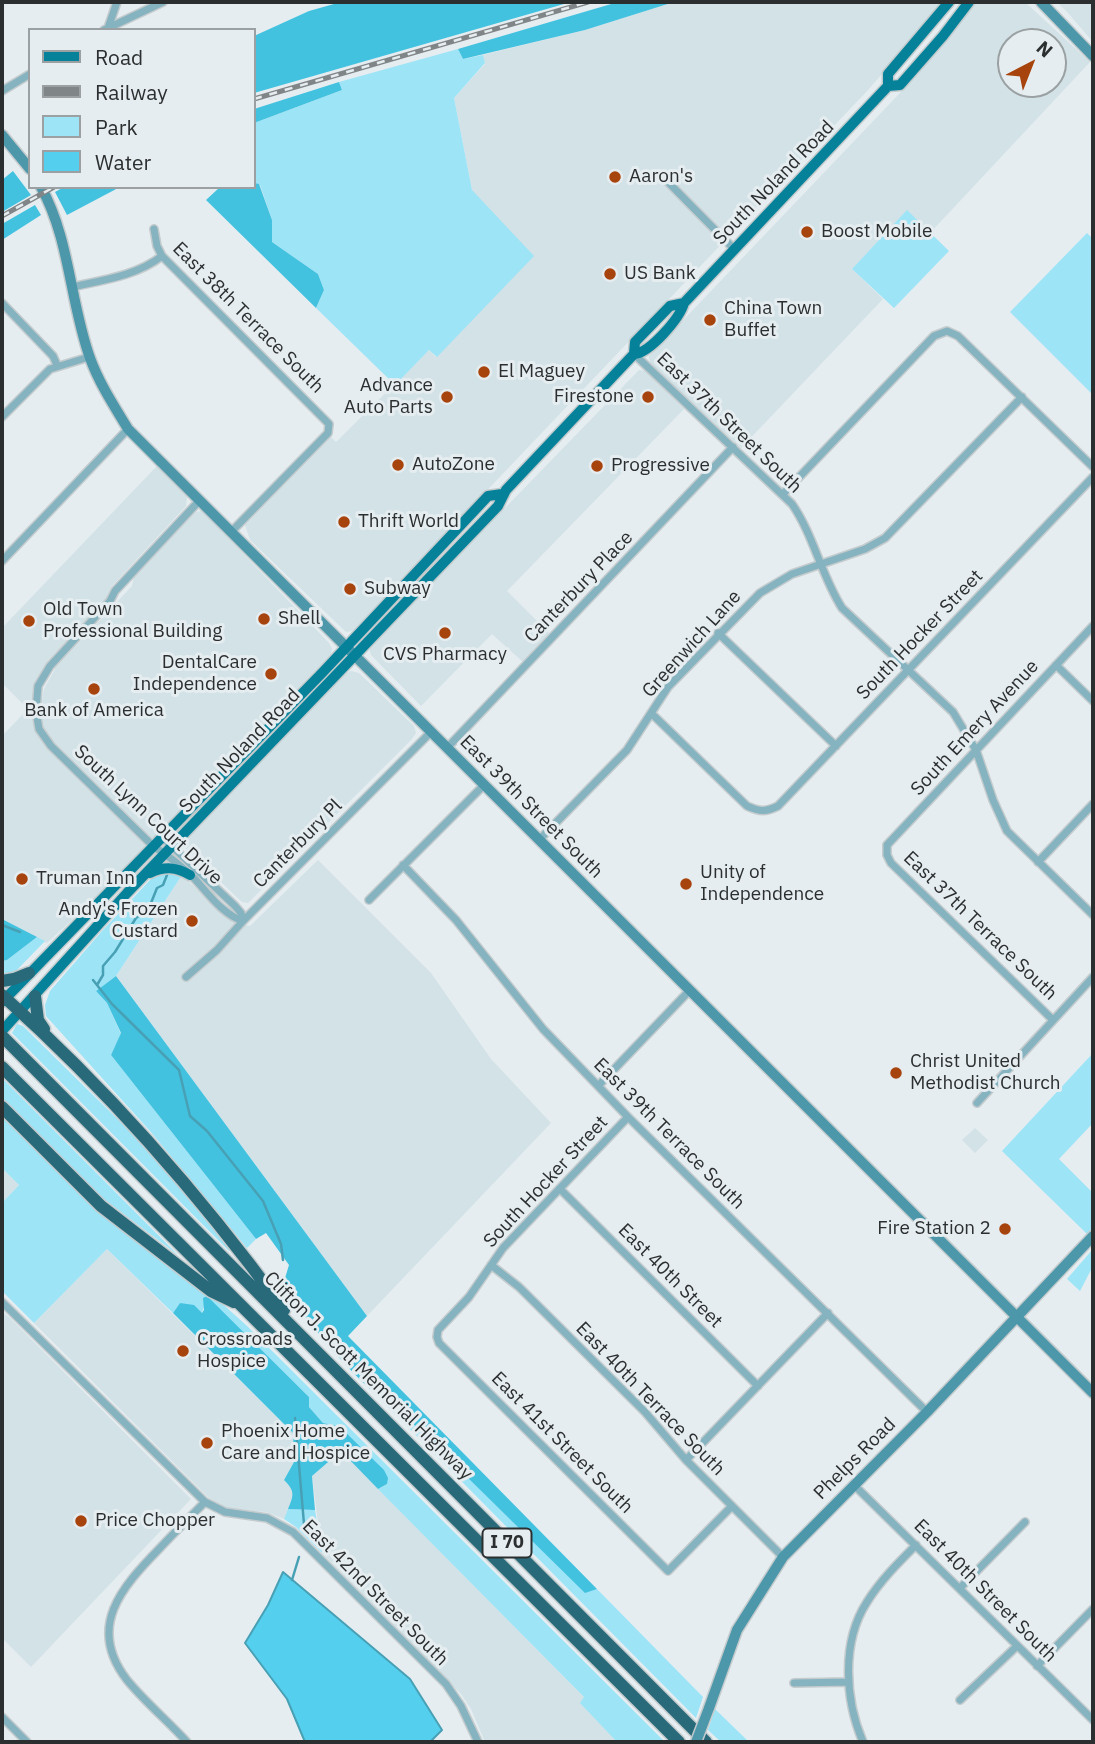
<!DOCTYPE html>
<html>
<head>
<meta charset="utf-8">
<style>
  body { margin:0 }
  #map { position:relative; width:1095px; height:1744px; overflow:hidden; background:#e5edf0; font-family:"IBM Plex Sans",sans-serif }
  canvas { display:block }
  .frame { position:absolute; inset:0; border:4px solid #2c2f30; pointer-events:none }
  .legend { position:absolute; left:28px; top:28px; width:228px; height:161px; box-sizing:border-box; background:#e5edf0; border:2px solid #9ba1a3; margin:0; padding:9px 12px; list-style:none; font-size:21px; color:#2c2f30 }
  .legend li { display:flex; align-items:center; gap:14px; height:35px }
  .legend b { width:35px; border:2px solid #9ba1a3 }
  .north { position:absolute; left:997px; top:28px; width:70px; height:70px; box-sizing:border-box; background:#e5edf0; border:2px solid #9ba1a3; border-radius:50%; rotate:42deg; font-size:19px; font-weight:700; line-height:28px; text-align:center; color:#2c2f30 }
  .north::after { content:''; display:block; margin:auto; width:24px; height:32px; background:#a7430c; clip-path:polygon(50% 0,100% 100%,50% 72%,0 100%) }
</style>
</head>
<body>
<div id="map">
<canvas width="1095" height="1744"></canvas>
<div class="frame"></div>
<ul class="legend">
<li><b style="height:9px;background:#05829a"></b>Road</li>
<li><b style="height:9px;background:#808587"></b>Railway</li>
<li><b style="height:19px;background:#9de4f7"></b>Park</li>
<li><b style="height:19px;background:#54d0ee"></b>Water</li>
</ul>
<div class="north">N</div>
</div>
<script>
const context = document.querySelector('canvas').getContext('2d');
context.lineJoin = 'round';
function fill(path, color) {
  context.fillStyle = color;
  context.fill(path, 'evenodd');
}
function stroke(path, color, width, dash) {
  context.strokeStyle = color;
  context.lineWidth = width;
  context.lineCap = dash ? 'butt' : 'round';
  context.setLineDash(dash || []);
  context.stroke(path);
}
function drawText(font, color, halo, rows, align = 'center') {
  context.font = font + ' "IBM Plex Sans",sans-serif';
  context.lineWidth = 6;
  context.setLineDash([]);
  context.textBaseline = 'middle';
  context.strokeStyle = halo;
  context.fillStyle = color;
  for (const [text, x, y, turn = 0] of rows) {
    context.save();
    context.translate(x, y);
    context.rotate((+turn || 0) * Math.PI / 180);
    context.textAlign = isNaN(turn) ? turn : align;
    if (halo) context.strokeText(text, 0, 0);
    context.fillText(text, 0, 0);
    context.restore();
  }
}
const built = new Path2D(`
  M674,2h269l-74,87 -512,538 -5,4 -6,1 -96,-92 -5,-15 86,-88 5,5 93,-92 7,7 36,-167 -18,-92 31,-34 -2,-9 102,-25z
  M976,2h49l65,60 -160,171 -23,-22 -55,58 31,30 -142,149 -91,-85 -1,-7 271,-284zM1011,42h42v42h-42z
  M1057,2h36v40l-25,-29z
  M639,370l7,1 38,38 -177,182 42,42 -26,29 -31,-28 -71,72 -50,-51 -2,-7z
  M157,466l30,29 -1,11 -75,81 -6,14 -57,59 -14,26 -2,22 9,-2 3,-17 12,-22 76,-81 2,-10 62,-64 5,-1 5,4 123,128 3,6 -1,5 -218,228 -66,61 -45,-24v-183l26,-27 -26,-26v-55z
  M351,671l8,2 55,53 2,7 -5,7 -163,163 -6,-1 -56,-53 -1,-8 159,-167z
  M318,860l113,113 60,86 60,64 -184,193 -251,-340 66,-101 50,47 18,4z
  M975,1128l13,12 -13,13 -13,-13z
  M2,1168l17,17 -17,18z
  M107,1249l186,184 1,29 -10,18 9,9 1,6 -10,24 -18,-7 -36,-2 -21,-12 -175,-175z
  M2,1312l8,6 181,181 -160,168 -29,-29z
  M341,1451l243,246 -3,6 36,39h-132l-14,-33 -10,-15 -139,-141 -10,-77z`);
const green = new Path2D(`
  M458,49l5,10 20,-4 2,8 -31,35 18,92 62,66 -97,101 -8,-7 -34,35 -79,-77 8,-18 -6,-16 -46,-32v-22l-12,-35 -6,-2v-60l88,-33 -3,-8z
  M907,210l42,41 -55,57 -42,-39z
  M1087,233l6,6 -1,155 -82,-82z
  M165,871l17,4 -66,101 -20,15 11,12 14,31 -10,21 145,184 -9,9 -97,-117 -104,-115 -1,-11 5,-14 52,-60 48,-51z
  M37,937l8,4 -29,30 -14,4v-14l5,-1z
  M17,1024l6,2 138,136 71,86 -3,3 -217,-218z
  M1093,1053v70l-34,36 34,34v34l-6,7 -85,-83z
  M2,1078l176,177 -82,-62 -94,-94z
  M2,1115l89,89 126,95 29,26 419,417h-48l-37,-39 4,-6 -206,-208 9,-5 -48,-58 -16,-3 -14,-16v-10l-102,-100 -5,16 -22,-10 -7,10 -66,-64 -73,74 -32,-32v-88l17,-18 -17,-17z
  M1093,1249v17l-13,25 -13,-12z
  M382,1401l21,13 182,178 12,-3 106,108 -7,21z
  M288,1509l27,1 7,43 -26,-26 -12,-8z
  M715,1709l34,33h-28l-13,-12z`);
const forest = new Path2D(`
  M341,2h230l-317,91v-57l55,-25z
  M618,2h56l-89,28 -122,29 -5,-10z
  M339,82l3,8 -88,33v-14z
  M13,171l18,24 -29,17v-32z
  M254,183l5,1 13,36v22l46,32 6,16 -8,18 -110,-108 14,-13h34z
  M64,187h56l-53,28 -12,-23z
  M35,205l6,10 -39,25v-16z
  M2,919l35,18 -30,23 -5,1z
  M116,976l251,340 -19,20 249,253 -12,4 -182,-179c-43,-25 -89,-86 -121,-126l7,-23 -23,-32 -10,6 -145,-184 10,-22 -14,-30 -11,-12z
  M207,1296l102,101v10l14,16 16,3 45,44 4,8 -1,6 -9,5 -37,-38 -29,25 3,34 -27,-1c6,-14 7,-18 -4,-29l10,-18 -1,-29 -120,-120 7,-10 14,2 8,8 2,-3 -1,-12z`);
const water = new Path2D(`
  M283,1572l127,107 32,51 -12,12h-125l-18,-43 -42,-56 23,-38z`);
const stream = new Path2D(`
  M2,925l18,7
  M93,980l19,24 67,66 11,46 17,15 56,70 18,43 2,16
  M97,985l6,-10v-9l12,-14 21,-34 13,-10 8,-20 6,-3 4,-10
  M295,1418l9,106
  M292,1580l7,-23`);
const street = new Path2D(`
  M108,28l9,-26
  M104,30l59,-28
  M2,91l28,-17
  M661,175l74,75
  M154,229l3,17 5,10 167,168 -1,9 -96,98
  M72,287c31,-7 64,-11 90,-31
  M2,303l51,53 4,9
  M634,354l158,150c22,32 29,71 50,104l111,104 23,38 17,50 14,31 86,84
  M2,417l48,-48 39,-12
  M783,494l151,-158 13,-5 11,5 135,131
  M200,500l-85,91 -5,10 -60,65 -12,20 -2,25 3,18 12,17 102,100c14,9 27,19 40,31 14,15 30,38 50,44
  M2,561l126,-132
  M718,633l118,113
  M1056,665l37,36
  M651,713l96,93c13,6 19,6 31,0l315,-329
  M447,748l286,-301
  M162,837l73,69 6,7 2,8
  M539,840l88,-90 41,-63 92,-94 32,-19 73,-25 20,-11 137,-141
  M1038,862l55,-58
  M403,865l53,55 87,109 85,88 299,295
  M369,900l115,-115
  M186,977l31,-27 26,-29 188,-189
  M1053,1020l-162,-157 -4,-8v-10l206,-219
  M598,1086l92,-96
  M977,1103l116,-126
  M628,1117l-125,131 -34,49 -31,33 -1,7 2,6 229,228 64,-65
  M560,1189l198,197
  M491,1265l28,22 126,125 41,48 97,97
  M2,1302l203,200 20,10 42,6 26,14 153,152 15,22 17,36
  M686,1460l142,-147
  M854,1485l239,235
  M960,1588l65,-66
  M1037,1666l56,-57
  M794,1683l55,-1
  M960,1700l57,-54
  M2,1717l25,25
  M187,1742c-19,-21 -42,-40 -60,-62 -41,-53 -5,-93 32,-131 15,-16 30,-31 46,-47
  M863,1742c-18,-42 -22,-100 4,-140 13,-21 31,-39 49,-57`);
const secondary = new Path2D(`
  M1041,2l52,54
  M2,135l28,34
  M41,187c29,52 29,116 49,171 9,25 24,48 38,71l965,964
  M709,1708l28,-78 46,-73 144,-145 166,-176`);
const primary = new Path2D(`
  M888,86l12,-1 43,-49 26,-34
  M634,354l1,-12 35,-36 14,-3
  M150,873c15,-7 26,-6 40,2
  M2,1002l321,-330 165,-176 14,-2
  M2,1031l125,-138 371,-387 8,-16 128,-136c16,-1 46,-36 50,-51l204,-217v-12l61,-72`);
const highway = new Path2D(`
  M2,981l12,-2 15,-6
  M2,995c105,94 199,201 282,315
  M35,996l3,24 6,9
  M2,1036l704,706
  M2,1067l677,675
  M2,1107l99,99 110,85 23,11`);
const rail = new Path2D(`
  M254,99l334,-97
  M2,216l52,-29`);
const secondaryBridge = new Path2D(`
  M696,1742l13,-34`);
const markers = [
  [615,177,7,"#a7430c"],
  [807,232,7,"#a7430c"],
  [610,274,7,"#a7430c"],
  [710,320,7,"#a7430c"],
  [484,372,7,"#a7430c"],
  [447,397,7,"#a7430c"],
  [648,397,7,"#a7430c"],
  [398,465,7,"#a7430c"],
  [597,466,7,"#a7430c"],
  [344,522,7,"#a7430c"],
  [350,589,7,"#a7430c"],
  [264,619,7,"#a7430c"],
  [29,621,7,"#a7430c"],
  [445,633,7,"#a7430c"],
  [271,674,7,"#a7430c"],
  [94,689,7,"#a7430c"],
  [22,879,7,"#a7430c"],
  [686,884,7,"#a7430c"],
  [192,921,7,"#a7430c"],
  [896,1073,7,"#a7430c"],
  [1005,1229,7,"#a7430c"],
  [183,1351,7,"#a7430c"],
  [207,1443,7,"#a7430c"],
  [81,1521,7,"#a7430c"]
];
const shields = [
  [507,1543,49]
];
const shieldNames = [
  ["I 70",507,1543]
];
const poiNames = [
  ["Aaron's",629,177],
  ["Boost Mobile",821,232],
  ["US Bank",624,274],
  ["China Town",724,309],
  ["Buffet",724,331],
  ["El Maguey",498,372],
  ["Advance",433,386,"right"],
  ["Auto Parts",433,408,"right"],
  ["Firestone",634,397,"right"],
  ["AutoZone",412,465],
  ["Progressive",611,466],
  ["Thrift World",358,522],
  ["Subway",364,589],
  ["Old Town",43,610],
  ["Professional Building",43,632],
  ["Shell",278,619],
  ["CVS Pharmacy",445,655,"center"],
  ["DentalCare",257,663,"right"],
  ["Independence",257,685,"right"],
  ["Bank of America",94,711,"center"],
  ["Unity of",700,873],
  ["Independence",700,895],
  ["Truman Inn",36,879],
  ["Andy's Frozen",178,910,"right"],
  ["Custard",178,932,"right"],
  ["Christ United",910,1062],
  ["Methodist Church",910,1084],
  ["Fire Station 2",991,1229,"right"],
  ["Crossroads",197,1340],
  ["Hospice",197,1362],
  ["Phoenix Home",221,1432],
  ["Care and Hospice",221,1454],
  ["Price Chopper",95,1521]
];
const streetNames = [
  ["South Noland Road",774,183,-46],
  ["East 38th Terrace South",248,318,45],
  ["East 37th Street South",729,423,44],
  ["Canterbury Place",579,587,-46],
  ["South Hocker Street",920,635,-46],
  ["Greenwich Lane",692,644,-48],
  ["South Emery Avenue",975,728,-47],
  ["South Noland Road",240,751,-46],
  ["East 39th Street South",531,807,45],
  ["South Lynn Court Drive",148,815,43],
  ["Canterbury Pl",298,844,-45],
  ["East 37th Terrace South",980,926,44],
  ["East 39th Terrace South",669,1134,45],
  ["South Hocker Street",546,1182,-47],
  ["East 40th Street",670,1276,45],
  ["Clifton J. Scott Memorial Highway",368,1376,45],
  ["East 40th Terrace South",650,1399,46],
  ["East 41st Street South",562,1443,45],
  ["Phelps Road",855,1459,-45],
  ["East 40th Street South",985,1591,45],
  ["East 42nd Street South",375,1593,45]
];
fill(built, '#d2e2e7');
fill(green, '#9de4f7');
fill(forest, '#43c2e0');
fill(water, '#54d0ee');
stroke(water, '#48a0b5', 2);
stroke(stream, '#48a0b5', 2.5);
stroke(street, '#c4cbcd', 10);
stroke(secondary, '#c4cbcd', 13);
stroke(primary, '#c4cbcd', 13);
stroke(highway, '#c4cbcd', 15);
stroke(street, '#85b3c0', 7);
stroke(secondary, '#4c97aa', 10);
stroke(primary, '#05829a', 10);
stroke(highway, '#296a7a', 12);
stroke(rail, '#808587', 5);
stroke(rail, '#e5edf0', 2.5, [8]);
stroke(secondaryBridge, '#c4cbcd', 13, []);
stroke(secondaryBridge, '#4c97aa', 10);
for (const [x, y, r, color] of markers) {
  const dot = new Path2D();
  dot.arc(x, y, r, 0, 2 * Math.PI);
  context.fillStyle = color;
  context.fill(dot);
  stroke(dot, '#e5edf0', 2.5);
}
for (const [x, y, w] of shields) {
  const box = new Path2D();
  box.roundRect(x - w / 2, y - 14.5, w, 29, 5);
  context.fillStyle = '#e5edf0';
  context.fill(box);
  stroke(box, '#2c2f30', 2);
}
drawText('bold 18px', '#2c2f30', null, shieldNames);
drawText('19px', '#2c2f30', '#e5edf0', poiNames, 'left');
drawText('19px', '#2c2f30', '#e5edf0', streetNames);
</script>
</body>
</html>
